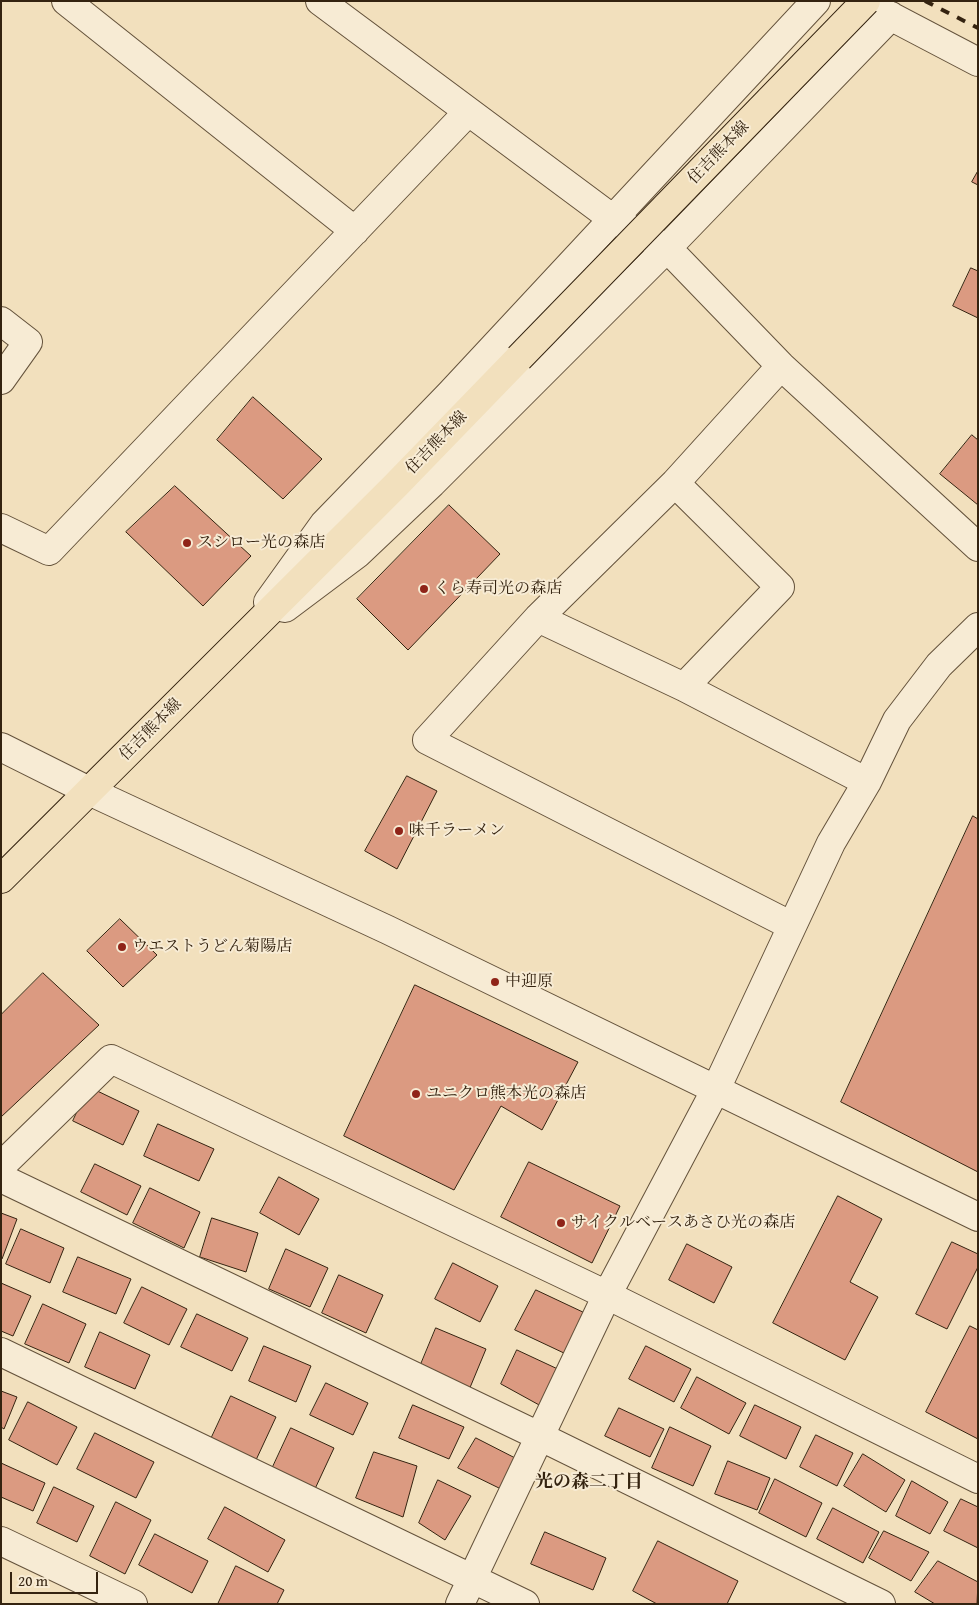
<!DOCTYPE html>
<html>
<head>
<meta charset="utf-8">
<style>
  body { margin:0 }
  #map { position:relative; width:979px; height:1605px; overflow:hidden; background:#f2e0bd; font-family:"Gentium Book Plus",serif }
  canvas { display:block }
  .frame { position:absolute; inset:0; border:2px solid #342310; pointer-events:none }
  .scale { position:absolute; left:10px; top:1572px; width:88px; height:22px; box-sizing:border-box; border:2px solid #342310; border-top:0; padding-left:6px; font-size:15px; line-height:18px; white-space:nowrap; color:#342310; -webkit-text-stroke:4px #f7ebd4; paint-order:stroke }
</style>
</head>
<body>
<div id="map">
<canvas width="979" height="1605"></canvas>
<div class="frame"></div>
<div class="scale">20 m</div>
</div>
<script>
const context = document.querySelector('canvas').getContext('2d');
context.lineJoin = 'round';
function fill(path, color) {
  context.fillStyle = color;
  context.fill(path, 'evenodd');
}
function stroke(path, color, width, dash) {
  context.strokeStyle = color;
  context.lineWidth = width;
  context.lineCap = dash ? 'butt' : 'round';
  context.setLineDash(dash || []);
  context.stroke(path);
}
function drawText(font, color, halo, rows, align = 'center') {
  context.font = font + ' "Gentium Book Plus","Noto Serif JP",serif';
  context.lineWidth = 4;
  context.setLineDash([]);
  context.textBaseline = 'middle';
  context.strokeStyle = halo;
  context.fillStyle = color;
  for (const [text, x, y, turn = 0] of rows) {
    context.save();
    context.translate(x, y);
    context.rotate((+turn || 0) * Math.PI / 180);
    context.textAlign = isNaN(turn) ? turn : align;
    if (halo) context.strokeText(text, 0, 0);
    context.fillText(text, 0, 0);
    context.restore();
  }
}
const building = new Path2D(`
  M978,171v14l-6,-3z
  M971,268l7,3v47l-25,-12z
  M253,397l69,62 -39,40 -66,-59z
  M972,435l6,5v65l-38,-31z
  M175,486l76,70 -48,50 -77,-74z
  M449,505l51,49 -92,96 -51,-51z
  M407,776l30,15 -40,78 -32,-18z
  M973,816l5,3v353l-137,-70z
  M120,919l37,36 -34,32 -36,-36z
  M43,973l56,52 -98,92v-102z
  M415,985l163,77 -36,68 -41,-24 -47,84 -110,-54z
  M89,1087l50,24 -16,34 -50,-24z
  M158,1124l56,25 -15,32 -55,-25z
  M529,1162l91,44 -28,57 -91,-46z
  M95,1164l46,22 -14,29 -46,-23z
  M279,1177l40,22 -20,36 -39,-22z
  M150,1188l50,24 -16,36 -51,-25z
  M838,1196l44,23 -32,63 28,15 -33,63 -72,-37z
  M1,1213l16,6 -15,40h-1z
  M212,1218l46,15 -12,39 -46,-15z
  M21,1229l43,19 -14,35 -44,-19z
  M952,1242l26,12v13l-31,62 -31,-15z
  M687,1244l45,23 -18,36 -45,-23z
  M286,1249l42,19 -18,39 -41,-18z
  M78,1257l53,22 -15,35 -53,-22z
  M453,1263l45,23 -18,36 -45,-23z
  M339,1275l44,20 -17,38 -44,-20z
  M1,1283l30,13 -18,40 -12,-5z
  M142,1287l45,22 -18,36 -45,-22z
  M536,1290l51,24 -21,40 -51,-24z
  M43,1304l43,20 -17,39 -44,-19z
  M197,1314l51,24 -16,33 -51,-24z
  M970,1326l8,4v109l-52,-27z
  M436,1328l50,21 -17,41 -50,-21z
  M100,1332l50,23 -15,34 -50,-22z
  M264,1346l47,20 -15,36 -47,-21z
  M646,1346l45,23 -17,33 -45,-23z
  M517,1350l45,21 -21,35 -40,-22z
  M697,1377l49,26 -17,31 -48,-26z
  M326,1383l42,20 -15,32 -43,-20z
  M1,1391l16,6 -13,32 -3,-2z
  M231,1396l45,21 -20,43 -45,-21z
  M28,1402l49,25 -20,38 -48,-25z
  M413,1405l51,22 -15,32 -50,-21z
  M755,1405l46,22 -15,32 -46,-23z
  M619,1408l45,21 -14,28 -45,-21z
  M670,1427l41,19 -18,40 -41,-18z
  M291,1428l43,20 -20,43 -43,-20z
  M95,1433l59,29 -18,36 -59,-29z
  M816,1435l37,18 -16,33 -37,-19z
  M476,1438l45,23 -18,29 -45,-22z
  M374,1452l43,14 -14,51 -47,-19z
  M863,1454l42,26 -19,32 -42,-26z
  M728,1461l42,17 -13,32 -42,-16z
  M1,1463l44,20 -12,28 -32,-14z
  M775,1479l47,24 -16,34 -47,-24z
  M438,1480l33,16 -26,44 -26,-17z
  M912,1481l36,21 -18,32 -34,-18z
  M54,1487l40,19 -17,36 -40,-19z
  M961,1499l17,8v41l-34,-17z
  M116,1502l35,18 -26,54 -35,-18z
  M225,1507l60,33 -17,32 -60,-33z
  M833,1508l46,24 -16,31 -46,-24z
  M884,1531l45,21 -18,29 -42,-23z
  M545,1532l61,26 -13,32 -62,-26z
  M155,1534l53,27 -16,32 -53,-28z
  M658,1541l80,40 -11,23h-70l-24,-13z
  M938,1561l40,21 -1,22h-42l-20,-12z
  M236,1566l48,24 -7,14h-59z`);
const minor = new Path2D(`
  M66,1l289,230
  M320,1l293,218 54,29 114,118 197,181
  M875,8l103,54
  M1,321l27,21 -27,38
  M781,366l-106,117 -137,135 -111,122 365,186
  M675,483l105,104 -96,100
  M1,528l48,23 419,-439
  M268,602l56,-78 126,-130 366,-393
  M285,608l72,-54 75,-71 235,-235 224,-232
  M538,618l146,69 183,95
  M1,747l88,44 299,139 590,287
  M1,1166l110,-107 496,236 371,184
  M1,1178l538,258 342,168
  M1,1352l524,252
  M1,1541l132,63
  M460,1604l147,-309 109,-206 115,-246 36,-61 30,-62 42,-55 39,-38`);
const major = new Path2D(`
  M1,879l395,-394 123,-127`);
const rail = new Path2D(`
  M925,1l53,27`);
const majorBridge = new Path2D(`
  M519,358l347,-357`);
const markers = [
  [187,543,5,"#8f2418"],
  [424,589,5,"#8f2418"],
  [399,831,5,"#8f2418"],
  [122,947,5,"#8f2418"],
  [495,982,5,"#8f2418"],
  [416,1094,5,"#8f2418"],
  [561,1223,5,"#8f2418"]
];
const streetNames = [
  ["住吉熊本線",719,153,-46],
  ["住吉熊本線",437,443,-46],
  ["住吉熊本線",151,730,-45]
];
const poiNames = [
  ["スシロー光の森店",197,543],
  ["くら寿司光の森店",434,589],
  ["味千ラーメン",409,831],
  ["ウエストうどん菊陽店",132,947],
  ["中迎原",505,982],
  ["ユニクロ熊本光の森店",426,1094],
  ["サイクルベースあさひ光の森店",571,1223]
];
const neighbourhoodNames = [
  ["光の森二丁目",589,1482]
];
fill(building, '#db9a81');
stroke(building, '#342310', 1);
stroke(minor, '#64523b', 30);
stroke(major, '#342310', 30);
stroke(minor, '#f7ebd4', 28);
stroke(major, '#f2e0bd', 28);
stroke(rail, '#342310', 4, [9, 9]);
stroke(majorBridge, '#342310', 30, []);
stroke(majorBridge, '#f2e0bd', 28);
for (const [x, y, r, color] of markers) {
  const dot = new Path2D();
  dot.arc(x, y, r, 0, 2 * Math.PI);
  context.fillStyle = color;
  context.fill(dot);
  stroke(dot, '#f7ebd4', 2);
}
drawText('16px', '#342310', '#f7ebd4', streetNames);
drawText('16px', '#342310', '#f7ebd4', poiNames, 'left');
drawText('bold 18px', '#342310', '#f7ebd4', neighbourhoodNames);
</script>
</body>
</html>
